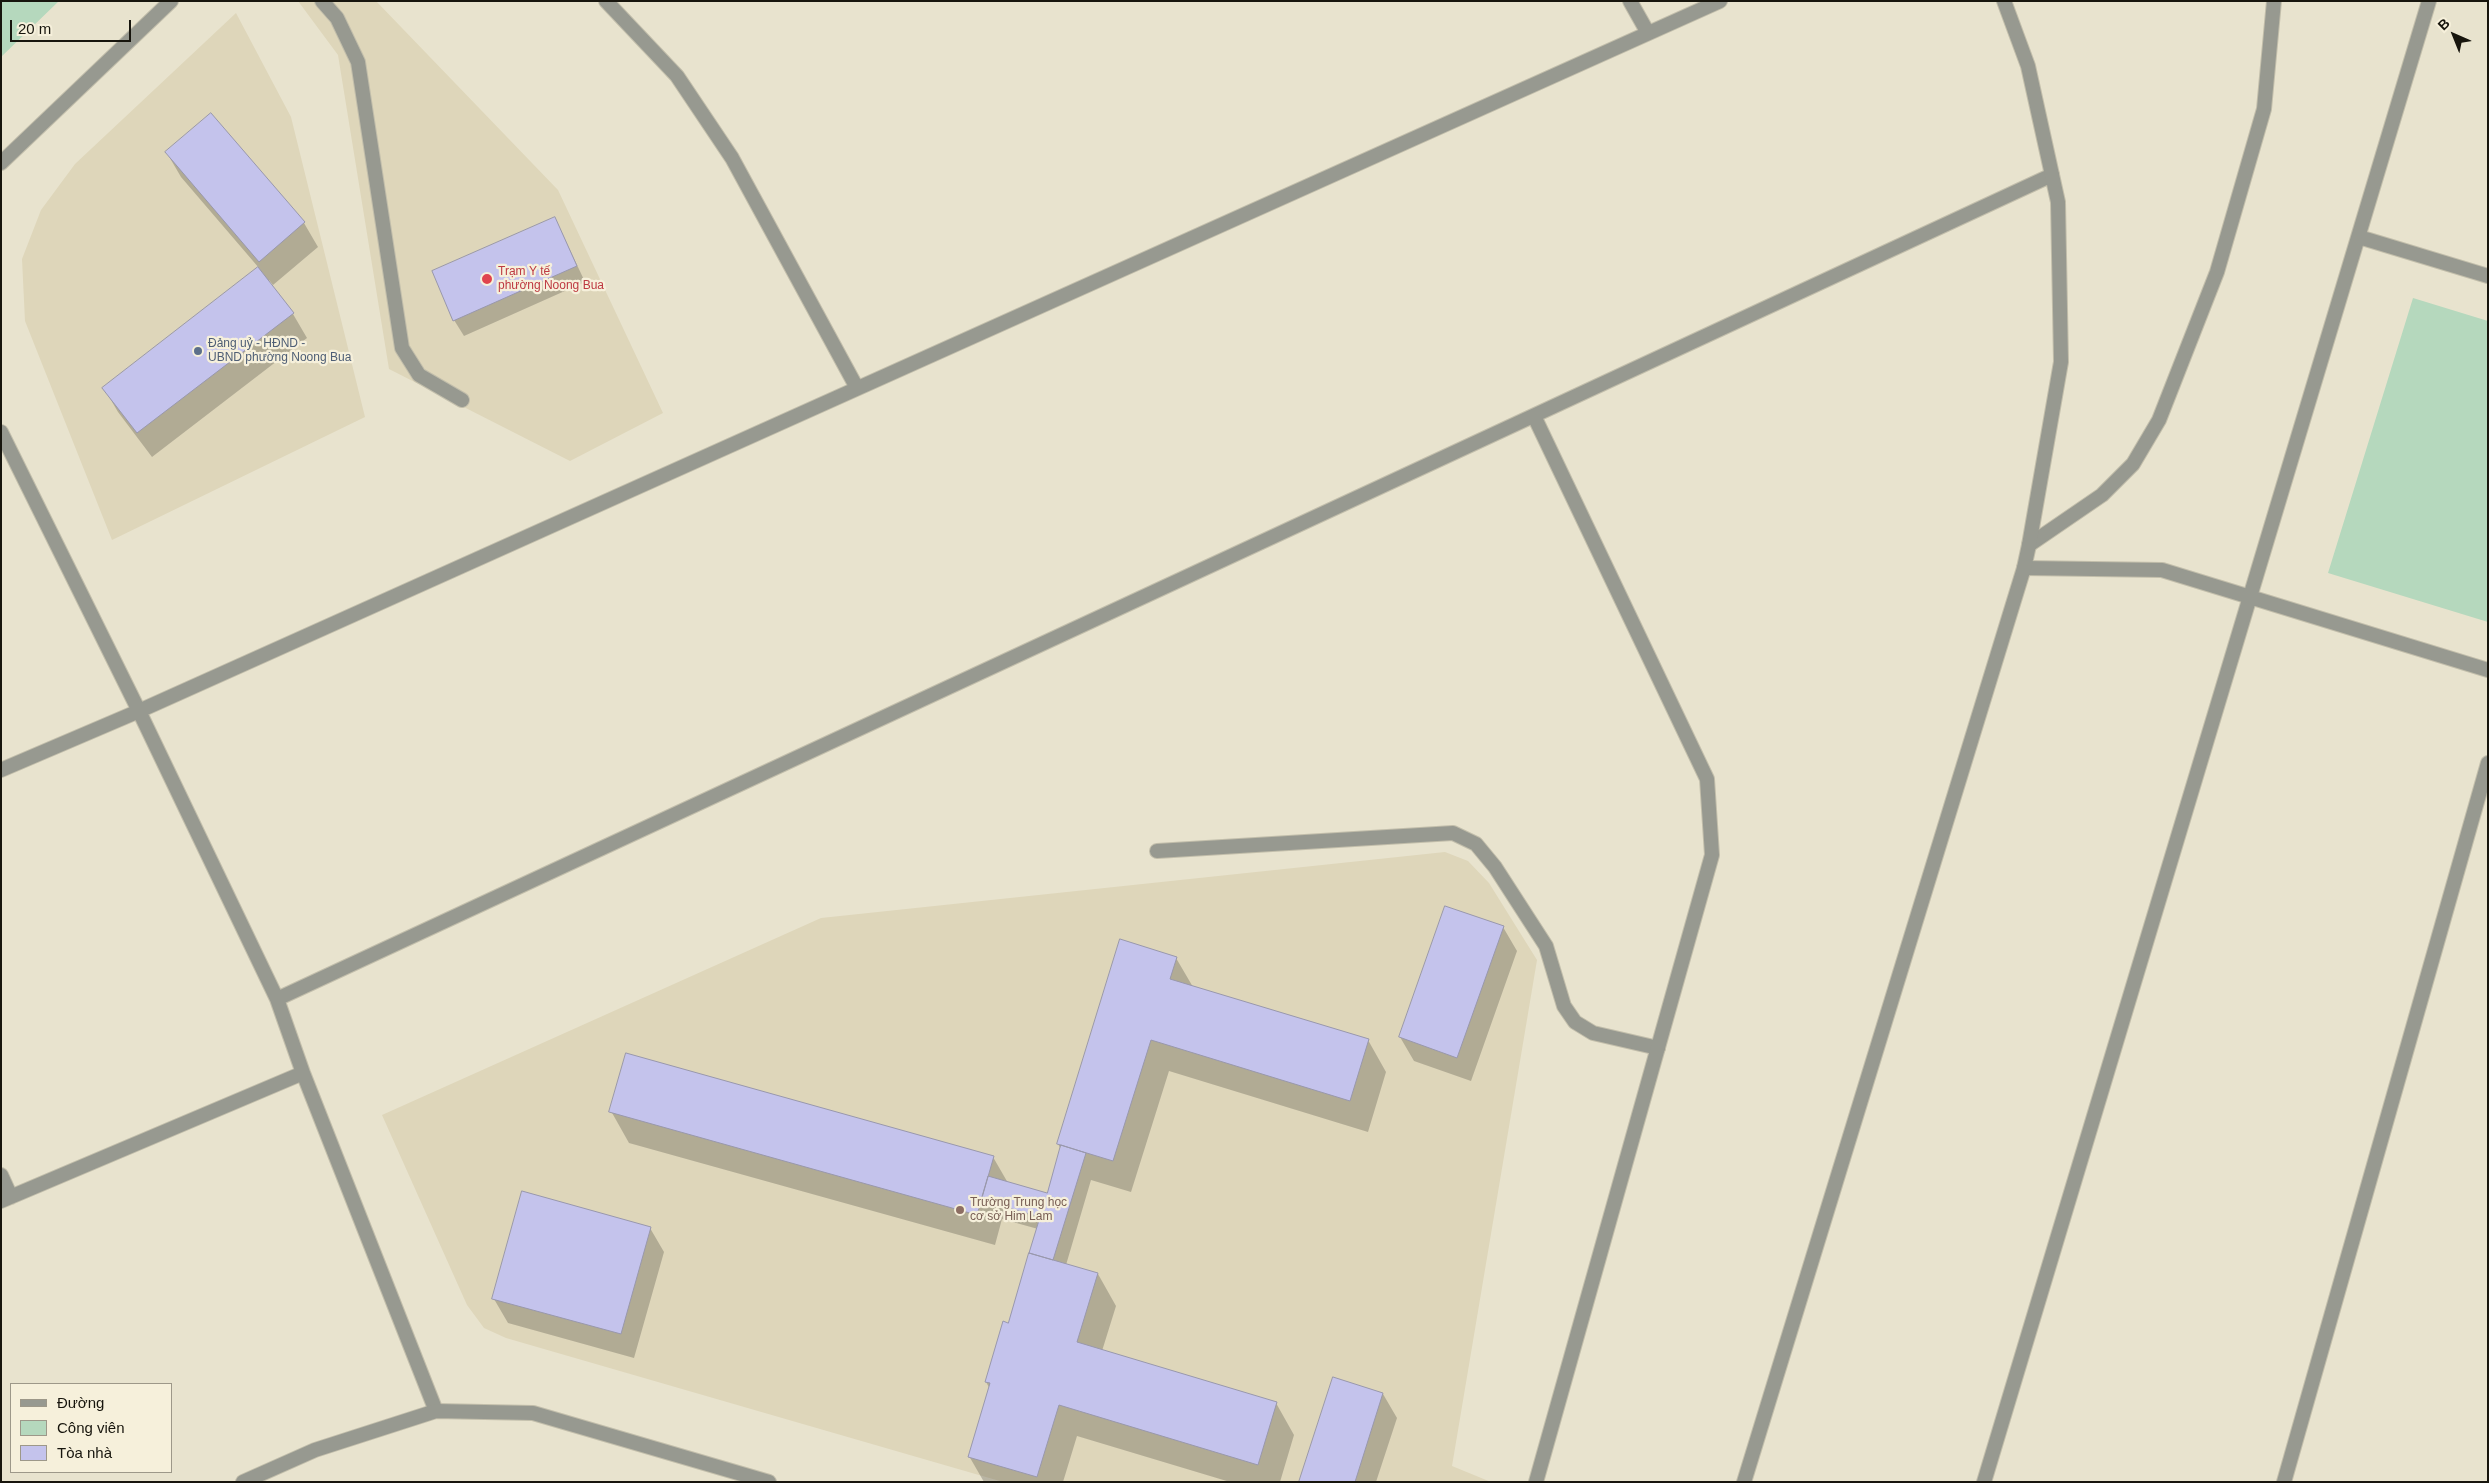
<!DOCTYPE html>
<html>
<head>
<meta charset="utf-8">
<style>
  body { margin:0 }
  #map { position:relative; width:2489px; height:1483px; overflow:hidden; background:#e8e3ce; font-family:Helvetica,sans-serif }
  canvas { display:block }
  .frame { position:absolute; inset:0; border:2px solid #17150d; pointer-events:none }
  .legend { position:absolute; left:10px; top:1383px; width:162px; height:90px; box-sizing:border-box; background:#f6f0db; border:1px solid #9d9889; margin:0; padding:6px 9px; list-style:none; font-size:15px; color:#17150d }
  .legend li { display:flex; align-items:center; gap:10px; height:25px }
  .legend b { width:25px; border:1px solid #9d9889 }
  .north { position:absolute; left:2429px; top:10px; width:50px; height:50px; -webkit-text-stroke:4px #f6f0db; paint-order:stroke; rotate:316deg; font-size:14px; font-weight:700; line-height:20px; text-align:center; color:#17150d }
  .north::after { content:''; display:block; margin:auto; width:18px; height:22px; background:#17150d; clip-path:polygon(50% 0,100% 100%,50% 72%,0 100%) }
  .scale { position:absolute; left:10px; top:20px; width:121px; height:22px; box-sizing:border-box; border:2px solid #17150d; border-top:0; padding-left:6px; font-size:15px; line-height:18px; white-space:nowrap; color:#17150d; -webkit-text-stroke:4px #f6f0db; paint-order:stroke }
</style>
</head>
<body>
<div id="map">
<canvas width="2489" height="1483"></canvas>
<div class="frame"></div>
<ul class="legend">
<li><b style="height:6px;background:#979990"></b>Đường</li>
<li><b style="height:14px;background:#b5d8bd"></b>Công viên</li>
<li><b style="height:14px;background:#c4c3ec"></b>Tòa nhà</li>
</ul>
<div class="north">B</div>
<div class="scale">20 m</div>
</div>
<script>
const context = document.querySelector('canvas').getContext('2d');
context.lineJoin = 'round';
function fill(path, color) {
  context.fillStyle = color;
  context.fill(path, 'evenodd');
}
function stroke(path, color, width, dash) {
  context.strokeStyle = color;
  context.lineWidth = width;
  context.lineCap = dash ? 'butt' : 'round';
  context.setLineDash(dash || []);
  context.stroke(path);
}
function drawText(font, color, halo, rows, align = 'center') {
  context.font = font + ' Helvetica,sans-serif';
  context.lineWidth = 4.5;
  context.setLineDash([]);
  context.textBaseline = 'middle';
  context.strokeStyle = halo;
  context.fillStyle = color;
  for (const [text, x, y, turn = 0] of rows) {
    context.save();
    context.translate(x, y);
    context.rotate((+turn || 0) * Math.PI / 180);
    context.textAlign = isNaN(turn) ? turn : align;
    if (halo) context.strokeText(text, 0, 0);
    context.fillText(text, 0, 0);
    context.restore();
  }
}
const built = new Path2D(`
  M298,1h78l182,189 105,223 -93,48 -181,-92 -51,-314z
  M236,13l55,104 74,300 -253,123 -87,-219 -3,-62 19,-49 34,-46z
  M1445,852l23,9 21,22 48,77 -85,506 39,16h-488l-497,-144 -22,-10 -17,-23 -85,-190 439,-197z`);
const green = new Path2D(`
  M1,1h58l-58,56z
  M2413,298l75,23v301l-160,-49z`);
const shadow = new Path2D(`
  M167,153l137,70 14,24 -45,38 -4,-5 -2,2 26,32 14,24 -155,119 -34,-45 -14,-24 155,-120 -78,-91z
  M555,218l30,64 -121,54 -10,-16z
  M1503,927l14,24 -46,130 -57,-20 -14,-24z
  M1176,958l17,29 175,53 18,32 -18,60 -199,-61 -38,121 -40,-12 -25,85 32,9 18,32 -14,45 174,52 18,32 -14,47h-50l-153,-46 -14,46h-79l-15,-26 21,-67 -4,-7 23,-58 29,-95 -36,-10 -7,26 -366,-102 -18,-32 382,46 15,26 40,12 13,-46 -3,-5z
  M650,1228l14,24 -30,106 -126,-35 -14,-24z
  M1383,1394l14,24 -21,64h-76z`);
const building = new Path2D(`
  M211,113l94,109 -46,40 -94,-110z
  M555,217l22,49 -124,55 -21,-50z
  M258,267l36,46 -157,120 -35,-45z
  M1445,906l59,20 -47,132 -58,-21z
  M1120,939l57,18 -7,22 199,60 -19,62 -199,-61 -38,121 -56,-17z
  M626,1053l368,103 -17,59 -368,-103z
  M1061,1145l25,8 -33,107 -24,-7 11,-36 -59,-17 7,-24 59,17z
  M522,1191l129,36 -30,107 -129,-35z
  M1029,1253l69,20 -21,69 200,60 -19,63 -199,-60 -22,72 -69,-20 22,-74 -5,-1 18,-61 5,2z
  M1333,1377l50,16 -28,89h-56z`);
const service = new Path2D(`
  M322,1l15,17 21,44 44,286 17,27 43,25
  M1157,851l296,-18 23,11 19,23 51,79 18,60 11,16 18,11 65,15`);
const minor = new Path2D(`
  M606,1l71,75 55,82 125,230
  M1630,1l18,32
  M1,163l170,-162
  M2359,237l129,39
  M1534,416l173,363 5,76 -176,627
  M1,432l138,279 138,288 26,74 133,338
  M2029,545l73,-50 31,-31 26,-44 58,-148 47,-163 10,-108
  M2024,568l138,2 326,100
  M1,770l138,-59 1581,-710
  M277,999l1775,-824
  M1,1175l10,22
  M1,1201l302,-128
  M1984,1482l445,-1481
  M2284,1482l204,-719`);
const tertiary = new Path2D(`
  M243,1482l72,-32 121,-39 97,2 236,69
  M1744,1482l280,-914 5,-23 32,-183 -3,-160 -30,-136 -24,-65`);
const markers = [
  [487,279,6,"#e0444e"],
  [198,351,5,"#5c6f8a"],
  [960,1210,5,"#8d6e63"]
];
const healthNames = [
  ["Trạm Y tế",498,272],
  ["phường Noong Bua",498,286]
];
const serviceNames = [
  ["Đảng uỷ - HĐND -",208,344],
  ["UBND phường Noong Bua",208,358]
];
const educationNames = [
  ["Trường Trung học",970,1203],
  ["cơ sở Him Lam",970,1217]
];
fill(built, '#ded6ba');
fill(green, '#b5d8bd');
fill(shadow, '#0003');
fill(building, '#c4c3ec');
stroke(building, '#9998ac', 1);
stroke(service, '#c2beab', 16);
stroke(minor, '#c2beab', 16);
stroke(tertiary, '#c2beab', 16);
stroke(service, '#979990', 14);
stroke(minor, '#979990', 14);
stroke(tertiary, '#979990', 14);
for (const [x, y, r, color] of markers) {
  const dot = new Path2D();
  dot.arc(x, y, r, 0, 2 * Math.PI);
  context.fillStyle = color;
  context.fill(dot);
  stroke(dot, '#f6f0db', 2);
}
drawText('12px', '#be3a42', '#f6f0db', healthNames, 'left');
drawText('12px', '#4e5e75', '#f6f0db', serviceNames, 'left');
drawText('12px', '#785e54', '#f6f0db', educationNames, 'left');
</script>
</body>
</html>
